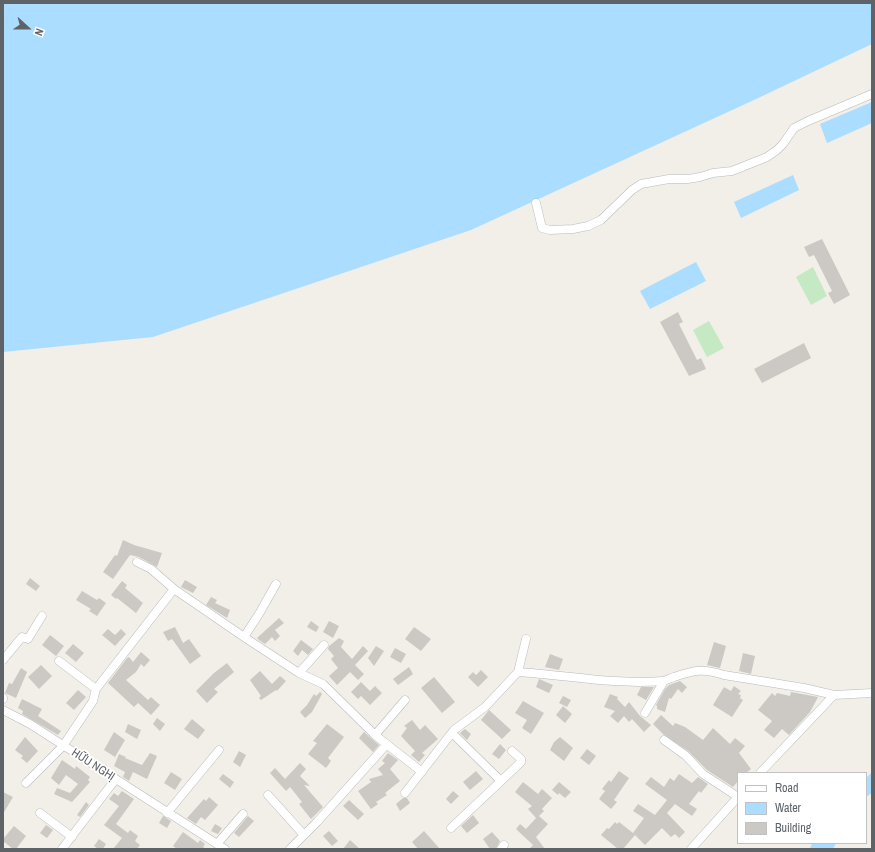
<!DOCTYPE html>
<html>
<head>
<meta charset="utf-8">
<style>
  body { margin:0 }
  #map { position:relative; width:875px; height:852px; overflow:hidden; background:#f1efe7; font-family:"Archivo Narrow",sans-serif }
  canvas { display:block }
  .frame { position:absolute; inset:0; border:4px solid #5e6368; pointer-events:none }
  .legend { position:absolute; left:737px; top:772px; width:130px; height:72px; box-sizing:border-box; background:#fff; border:1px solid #bfc1c3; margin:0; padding:5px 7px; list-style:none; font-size:12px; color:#5e6368 }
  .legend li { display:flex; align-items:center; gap:8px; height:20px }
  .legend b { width:20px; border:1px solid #bfc1c3 }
  .north { position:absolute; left:8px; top:8px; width:40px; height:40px; -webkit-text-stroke:3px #fff; paint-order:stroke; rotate:111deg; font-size:11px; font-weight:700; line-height:16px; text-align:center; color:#5e6368 }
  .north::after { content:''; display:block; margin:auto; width:14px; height:18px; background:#5e6368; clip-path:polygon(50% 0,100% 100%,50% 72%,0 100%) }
</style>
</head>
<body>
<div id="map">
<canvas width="875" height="852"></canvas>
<div class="frame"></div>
<ul class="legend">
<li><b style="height:5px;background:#fff"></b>Road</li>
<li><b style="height:11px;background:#adf"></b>Water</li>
<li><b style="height:11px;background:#ccc9c4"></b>Building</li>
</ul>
<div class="north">N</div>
</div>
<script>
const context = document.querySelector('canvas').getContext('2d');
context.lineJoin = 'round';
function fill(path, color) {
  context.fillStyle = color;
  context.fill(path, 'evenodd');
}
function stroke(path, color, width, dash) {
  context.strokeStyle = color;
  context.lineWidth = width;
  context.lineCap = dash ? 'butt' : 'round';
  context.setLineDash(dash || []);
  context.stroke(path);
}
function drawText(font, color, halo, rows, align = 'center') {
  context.font = font + ' "Archivo Narrow",sans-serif';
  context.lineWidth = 3.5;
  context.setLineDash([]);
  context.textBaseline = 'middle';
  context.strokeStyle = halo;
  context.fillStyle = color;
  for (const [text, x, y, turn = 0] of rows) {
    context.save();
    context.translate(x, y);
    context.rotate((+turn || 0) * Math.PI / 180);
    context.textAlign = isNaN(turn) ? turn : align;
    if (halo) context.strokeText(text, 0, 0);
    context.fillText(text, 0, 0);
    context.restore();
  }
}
const green = new Path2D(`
  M813,267l14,29 -16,9 -15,-28z
  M709,321l15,27 -17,9 -14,-27z`);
const water = new Path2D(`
  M3,3h869v41l-118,56 -283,130 -318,107 -150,15z
  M872,102v21l-45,20 -7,-19z
  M793,175l6,15 -58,28 -7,-16z
  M696,262l10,19 -56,28 -10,-18z
  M872,772v21l-6,4v-19z
  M812,843h24l-3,6h-23z`);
const building = new Path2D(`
  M822,239l28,56 -16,9 -6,-11 4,-2 -18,-36 -5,2 -5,-10z
  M678,312l5,10 -4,2 18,36 4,-2 5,11 -17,7 -29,-54z
  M804,343l7,15 -49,25 -8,-14z
  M123,540l11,5 28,8 -5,14 -18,-10 -9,-2 -17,24 -10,-7 12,-17 2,1z
  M30,578l10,8 -4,5 -10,-7z
  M185,580l12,7 -4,6 -12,-6z
  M122,581l5,4 -2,3 18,15 -7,10 -19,-15 -1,1 -5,-4z
  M82,591l15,9 2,-2 7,5 -9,13 -8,-5 2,-2 -15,-9z
  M211,597l6,3 -2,3 15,7 -3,8 -21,-13z
  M279,618l5,5 -9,7 5,6 -5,5 -3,-4 -7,7 -6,-4 -2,-2z
  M311,621l8,6 -3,5 -9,-5z
  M329,621l10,5 -6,12 -10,-6z
  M175,627l8,16 6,-4 12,17 -11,8 -18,-25 -4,2 -5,-9z
  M414,627l17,12 -10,12 -16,-12z
  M108,629l7,6 6,-6 5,5 -11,12 -13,-11z
  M50,635l14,11 -8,10 -14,-11z
  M339,638l5,3 -3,6 11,12 11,-13 5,5 -13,14 9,9 -6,6 -8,-8 -13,13 -8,-9 9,-8 -7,-9 3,-3 -6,-7 1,-3z
  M301,640l12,9 -5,6 -6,-5 -4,6 -5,-5z
  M714,642l12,4 -6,22 -13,-3z
  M73,644l11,9 -8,9 -11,-9z
  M376,646l8,5 -10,15 -6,-8z
  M395,648l11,6 -5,9 -11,-6z
  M141,652l9,8 -6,7 -3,-3 -5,8 -10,8 22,20 3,-3 9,8 -9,10 -13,-12 -4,4 -26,-24 19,-25 2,-1 4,5z
  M743,653l12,3 -4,18 -12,-3z
  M550,654l13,5 -4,11 -14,-3z
  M227,663l7,9 -20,17 4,3 -11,11 -11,-12 18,-18z
  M41,665l11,11 -13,13 -11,-12z
  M409,667l4,7 -15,11 -5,-6z
  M21,668l6,4 -11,26 -11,-5 4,-10 3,1z
  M481,670l7,7 -10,10 -10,-10 5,-5 3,3z
  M260,671l12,13 8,-8 6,5 -9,10 -1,-1 -15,10 -2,-2 2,-2 -11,-16z
  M434,677l21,25 -13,11 -21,-25z
  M539,679l14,6 -4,8 -13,-6z
  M680,681l7,6 -5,6 -4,-4 -7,10 -2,-1 -4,14 -8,-3v-3l-1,-1 9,-16 4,-4z
  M361,682l9,9 5,-5 7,7 -12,12 -9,-9 -3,3 -7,-7z
  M734,686l7,5 -3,3 3,1 -1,3 3,2 -11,17 -19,-12 11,-18 7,4z
  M641,687h13l-8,13 -9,-5z
  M78,690l8,7 -12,13 -8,-7z
  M320,692l2,2 -10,18 -7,6 -5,-6 7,-7 7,-11 2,2z
  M791,692l27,5 -8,15 -21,23 -7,-6 -8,9 -10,-8 8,-9 -14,-11 14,-17 3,3 2,-3 13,3z
  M610,694l8,3 -1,2 8,8 4,-5 11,14 11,9 -7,7 -12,-13 -3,3 -5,-6 -6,7 -8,-7 5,-5 -11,-4z
  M563,696l8,4 -4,7 -8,-4z
  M22,699l20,10 -4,7 23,15 -3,4 -36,-21 1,-3 -5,-3z
  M523,701l21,12 -13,21 -9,-6 5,-8 -12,-7z
  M563,706l9,8 -7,9 -9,-8z
  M489,710l22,20 -9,9 -21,-19z
  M661,715l12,11 2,-3 10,4 18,13 10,-12 17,16 5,-6 10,8 -6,7 12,16 -5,4h-8v8l-5,6 -26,-17 -19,-19 -24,-16 -11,-11z
  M157,718l8,6 -5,7 -7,-7z
  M192,719l13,11 -7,9 -14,-10z
  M412,720l8,10 5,-5 13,14 -16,14 3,2 -6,7 -8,-7 4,-4 -14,-15 6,-8 -3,-2z
  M128,724l13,6 -4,9 -12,-7z
  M327,724l17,13 -16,21 3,3 -5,7 -18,-14 9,-11 -4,-2z
  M465,729l6,5 -4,6 -7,-7z
  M114,732l11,8 -10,17 -11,-7z
  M364,732l15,13 -6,7 -14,-14z
  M25,737l13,14 -11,12 -6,-5 2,-2 -8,-6z
  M560,737l13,11 -9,13 -14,-11 4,-8z
  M500,744l6,6 -7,9 -7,-5z
  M587,749l9,7 -7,9 -9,-7z
  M239,751l7,4 -6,12 -7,-5z
  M150,753l7,3 -10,23 -14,-7 -4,9 -6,-4 2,-5 -11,-6 5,-12 7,3 -1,1 17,7z
  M388,753l10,7 -8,9 10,12 -15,12 2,2 -11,7 2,2 -7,5 -13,-18 13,-9 -2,-3 14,-4 -5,-6 7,-6 -3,-2z
  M62,760l13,9 1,-3 14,11 -2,3 2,2 -18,20 -18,-8 3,-6 13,5 8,-9 -12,-9 -7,10 -8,-7z
  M300,763l6,6 -6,7 10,10 -6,-1 19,22 -12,12 -12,-15 3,-2 -12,-15 -4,4 -16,-18 5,-5 10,11z
  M476,771l7,8 -13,11 -7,-8z
  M619,771l10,7 -15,22 3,2 -6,7 -12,-10 6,-8 -3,-2 7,-9 2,2z
  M171,772l11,7 -7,11 -11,-7z
  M223,774l11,8 -4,6 -11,-9z
  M679,774l13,9 6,-6 10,7 -7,9 -2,-2 -10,13 8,5 -5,7 -17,-12 -8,9 18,19 -6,6 -4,-4 -4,3 -9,-9 -17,17 -10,-10 -12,14h-5l-17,-14 6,-7 2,1 6,-7 2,2 2,-2 14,11 11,-15 -11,-7 5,-7 17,11 12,-15 -22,-16 6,-7 13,10 6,-9 4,3z
  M523,782l15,12 4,-5 10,9 -10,11 2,2 -5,5 9,8 -12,13 9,12h-16l4,-4 -17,-16 4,-5 6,5 10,-11 -8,-9 4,-3 -17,-14z
  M559,782l12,10 -6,6 -6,-5 -1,2 -6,-5z
  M122,791l12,8 -18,25 12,9 2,-3 8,6 -3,5 5,4 -3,4h-24l9,-11 -18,-13 15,-19 -10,-7 5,-6 4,3z
  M453,791l6,5 -8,8 -5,-5z
  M3,792l10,5 -10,17z
  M209,797l9,8 -13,15 -4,-3 -5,7 -9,-6 17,-19 2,2z
  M403,798h4l3,5 -10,8 -4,-7z
  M349,800l15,14 -6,6 -15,-14z
  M86,802l3,3 -9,12 -3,-2z
  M473,815l6,8 -12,10 -6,-7z
  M163,816l8,5 -4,7 -8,-5z
  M248,816l6,5 -15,16 -5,-4z
  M215,824l7,4 -4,6 -7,-3z
  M46,825l7,5 -6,8 -7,-5z
  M14,826l12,10 -10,13h-3l-10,-8v-2z
  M329,831l9,10 -6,5 -9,-10z
  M424,831l16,18h-22l-6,-7z
  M183,832l15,11 2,-3 5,4 -2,3 3,2h-29l-4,-3z
  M492,832l8,9 -4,8h-6l-7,-10z
  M99,839l7,5 -3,5h-5l-4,-3z
  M350,840l10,9h-17z`);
const minor = new Path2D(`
  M536,203l6,25 8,2 23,-1 15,-3 13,-6 31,-30 9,-6 28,-5h19l12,-2 13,-4 19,-2 35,-14 10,-7 6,-6 11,-16 14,-7 64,-27
  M137,562l14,7 23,20
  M244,637l15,-23 17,-30
  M526,639l-8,33c48,3 96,13 144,9 4,0 8,-3 12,-4 21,-7 29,-9 50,-2l80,13 30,7 38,-2
  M3,660l19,-23 6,2 14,-23
  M59,661l37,28
  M299,673l25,-28
  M3,698v1
  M3,710l27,14 195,125
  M645,713l19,-32
  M375,735l30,-35
  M664,740l21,15 18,19 35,23 -47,52
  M760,773l74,-78
  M501,781l20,-19v-3l-9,-8
  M26,783l37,-37 30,-45 3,-12 4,-5 74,-95 70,48 55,36 24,11 52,51 47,37
  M405,793l49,-63 31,-23 33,-35
  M268,795l36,40
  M40,813l32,24
  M167,813l52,-63
  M451,828l50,-47 -49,-48
  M217,844l26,-30
  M62,849l53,-69
  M290,849l27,-27 70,-78
  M501,849l3,-4`);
const streetNames = [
  ["HỮU NGHỊ",93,765,33]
];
fill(green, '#c5e9c3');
fill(water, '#adf');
fill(building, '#ccc9c4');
stroke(minor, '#b7babe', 9);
stroke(minor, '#fff', 8);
drawText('12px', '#5e6368', '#fff', streetNames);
</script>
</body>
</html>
